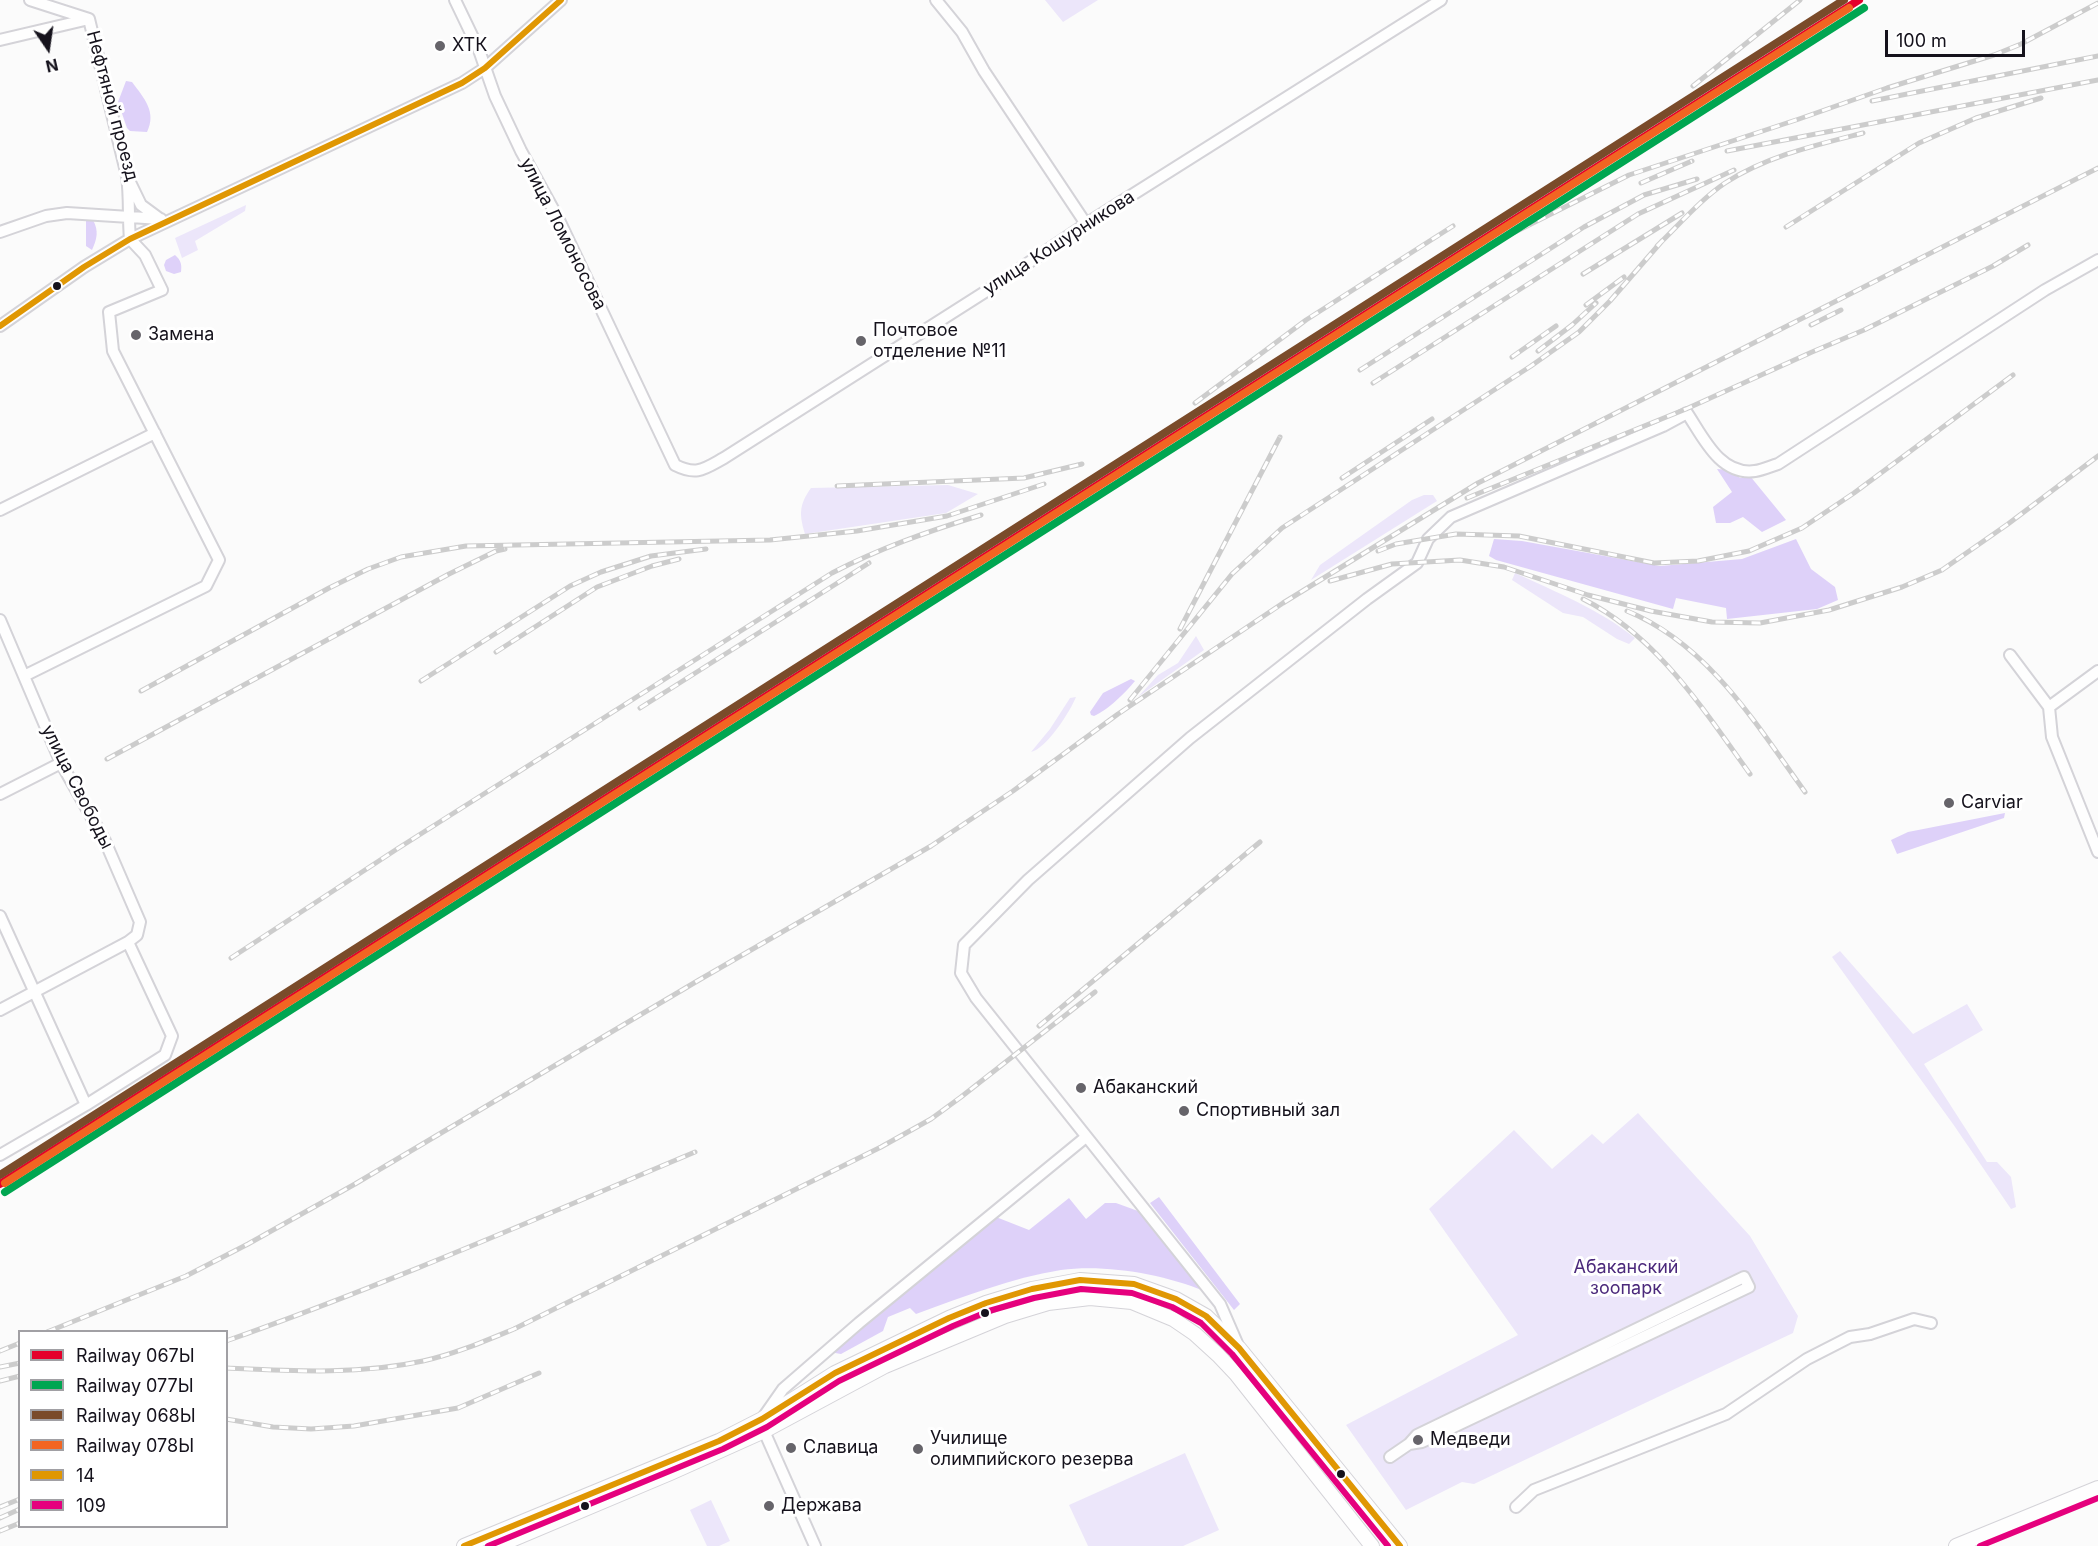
<!DOCTYPE html>
<html>
<head>
<meta charset="utf-8">
<style>
  body { margin:0 }
  #map { position:relative; width:2098px; height:1546px; overflow:hidden; background:#fbfbfb; font-family:Inter,sans-serif }
  canvas { display:block }
  .legend { position:absolute; left:18px; top:1330px; width:210px; height:198px; box-sizing:border-box; background:#fff; border:2px solid #a1a0a4; margin:0; padding:8px 10px; list-style:none; font-size:18px; color:#15121c }
  .legend li { display:flex; align-items:center; gap:12px; height:30px }
  .legend b { width:30px; border:2px solid #a1a0a4 }
  .north { position:absolute; left:18px; top:18px; width:60px; height:60px; -webkit-text-stroke:4px #fff; paint-order:stroke; rotate:167deg; font-size:16px; font-weight:700; line-height:24px; text-align:center; color:#15121c }
  .north::after { content:''; display:block; margin:auto; width:21px; height:27px; background:#15121c; clip-path:polygon(50% 0,100% 100%,50% 72%,0 100%) }
  .scale { position:absolute; left:1885px; top:30px; width:140px; height:27px; box-sizing:border-box; border:3px solid #15121c; border-top:0; padding-left:8px; font-size:18px; line-height:21px; white-space:nowrap; color:#15121c; -webkit-text-stroke:4px #fff; paint-order:stroke }
</style>
</head>
<body>
<div id="map">
<canvas width="2098" height="1546"></canvas>
<ul class="legend">
<li><b style="height:8px;background:#e4002b"></b>Railway 067Ы</li>
<li><b style="height:8px;background:#00a651"></b>Railway 077Ы</li>
<li><b style="height:8px;background:#7a4b2a"></b>Railway 068Ы</li>
<li><b style="height:8px;background:#f26522"></b>Railway 078Ы</li>
<li><b style="height:8px;background:#e09703"></b>14</li>
<li><b style="height:8px;background:#e5007d"></b>109</li>
</ul>
<div class="north">N</div>
<div class="scale">100 m</div>
</div>
<script>
const context = document.querySelector('canvas').getContext('2d');
context.lineJoin = 'round';
function fill(path, color) {
  context.fillStyle = color;
  context.fill(path, 'evenodd');
}
function stroke(path, color, width, dash) {
  context.strokeStyle = color;
  context.lineWidth = width;
  context.lineCap = dash ? 'butt' : 'round';
  context.setLineDash(dash || []);
  context.stroke(path);
}
function drawText(font, color, halo, rows, align = 'center') {
  context.font = font + ' Inter,sans-serif';
  context.lineWidth = 6;
  context.setLineDash([]);
  context.textBaseline = 'middle';
  context.strokeStyle = halo;
  context.fillStyle = color;
  for (const [text, x, y, turn = 0] of rows) {
    context.save();
    context.translate(x, y);
    context.rotate((+turn || 0) * Math.PI / 180);
    context.textAlign = isNaN(turn) ? turn : align;
    if (halo) context.strokeText(text, 0, 0);
    context.fillText(text, 0, 0);
    context.restore();
  }
}
const green = new Path2D(`
  M1045,0h53l-35,22z
  M246,205l-1,6 -50,30 3,9 -16,8 -7,-20z
  M948,485l30,9 -32,19 -141,21c-6,-20 -6,-29 6,-46z
  M1424,495h9l4,6 -126,79 9,-15 92,-65z
  M1515,573c41,19 84,36 120,65l-6,6 -12,-5 -34,-22 -20,-4 -51,-33z
  M1196,636l8,14 -66,47 20,-22 20,-12z
  M1076,697c-6,15 -30,52 -45,55l19,-23 20,-31z
  M1840,951l73,83 54,-30 16,26 -59,34 63,98h10l14,15 5,30 -5,2 -58,-85 -121,-167z
  M1638,1113l112,123 48,80 -5,17 -319,151 -12,-2 -56,28 -60,-85 172,-90 -89,-126 85,-79 38,39 40,-35 11,10z
  M1185,1453l34,77 -36,16h-95l-19,-41z
  M711,1500l19,41 -11,5h-12l-17,-36z`);
const forest = new Path2D(`
  M126,81l6,1c12,16 25,30 15,50l-17,-1 -3,-3 -9,-26z
  M86,219l7,1c6,11 4,19 -1,30l-6,-4z
  M175,255c6,5 7,10 6,17l-7,2 -8,-3 -2,-6 2,-5z
  M1717,469l13,1 10,8 10,-2 36,44 -24,12 -19,-15 -13,6h-14l-3,-16 19,-15z
  M1494,539l28,2 138,25 82,-7 54,-20 15,30 24,18 3,13 -21,9 -90,10 -1,-11 -50,-10 -3,11 -177,-49 -7,-4z
  M1131,679l4,2c-10,12 -27,29 -41,35l-3,-1 -1,-3 13,-19z
  M2005,813l-1,5 -107,36 -6,-14 17,-8z
  M1159,1197l81,107 -6,6 -84,-107z
  M1069,1198l17,21 19,-16h11l22,8 66,80c-41,-17 -99,-27 -143,-21 -50,8 -98,27 -145,44l-6,-6 -22,9 -5,14 -42,23 -6,-1 1,-4 160,-132 33,13z`);
const minor = new Path2D(`
  M30,0l59,19
  M455,0l24,50 16,46 26,55 37,67 117,247c22,11 29,4 49,-7l264,-168 98,-66 355,-224
  M936,0l26,32 22,39 102,153
  M89,19l38,157 14,29 19,14
  M0,40l89,-21
  M0,232l46,-16 21,-3 94,6
  M0,326l84,-59 46,-28 332,-156 23,-15 76,-68
  M0,510l155,-77
  M0,620l61,143 44,78 35,81 -3,13 -9,7 -128,68
  M2010,655l39,52 3,30 46,115
  M24,676l182,-90 13,-26 -106,-209 -4,-39 53,-22 -17,-35 -15,-16c-2,-21 0,-41 -3,-63
  M2049,707l49,-36
  M0,794l61,-31
  M0,916l86,189
  M0,1155l86,-50 79,-50 7,-19 -44,-94
  M1237,1343l-17,-39 -244,-306 -15,-25 3,-28 64,-65 162,-142 177,-139 50,-36 11,-24 23,-22 212,-91 24,-13c16,24 33,63 68,58 8,-1 16,-5 23,-7l267,-174 53,-30
  M1390,1457l19,-13 13,-2 327,-155 -5,-10 -327,158 -8,9
  M1516,1507l18,-17 192,-76 81,-55 43,-22 20,-3 44,-15 17,4
  M815,1546l-51,-115 -2,-12 21,-30 76,-66 227,-186`);
const major = new Path2D(`
  M464,1546l255,-105 43,-22 73,-46 114,-55 37,-15 46,-14 48,-9 54,4 42,15 30,17 33,32 161,198
  M497,1546l171,-72 96,-43 121,-65 120,-50 43,-13 42,-5 42,4 41,17 22,15 23,21 18,19 136,172
  M1956,1546l142,-58`);
const rail = new Path2D(`
  M1693,86l107,-86
  M1872,101l226,-45
  M1727,151l371,-71
  M1641,183l51,-22
  M1786,227l133,-84 57,-25 65,-20
  M1489,245l140,-70 170,-56 88,-31 107,-33 27,-11 77,-41
  M1657,246c22,-21 43,-46 68,-63 42,-27 91,-38 138,-50
  M1583,274l99,-61
  M1586,305l38,-28
  M1811,325l30,-15
  M1538,351l34,-26 24,-22
  M1512,357l44,-31
  M1360,370l224,-143 60,-32 53,-16
  M1373,383l265,-169 96,-44
  M1195,403l111,-83 147,-94
  M1342,478l90,-59
  M837,486l187,-8 58,-14
  M1467,498l219,-89 126,-57 52,-22 129,-64 35,-21
  M1378,551l18,-7 60,-10 63,2 135,27 44,-2 51,-10 53,-23 52,-35 159,-118
  M1330,581l62,-17 68,-4 44,7 84,28 63,16 61,11 48,1 69,-13 73,-23 40,-17 66,-46 90,-68
  M1583,599c74,37 120,110 167,175
  M1627,611c81,33 129,113 178,181
  M1180,629l100,-192
  M496,652l101,-65 55,-21 27,-7
  M421,681l149,-95 31,-14 50,-16 55,-7
  M141,691l188,-103 39,-19 33,-12 65,-11 304,-6 87,-9 90,-15 97,-32
  M1130,700l102,-126 50,-46 249,-162 48,-34 31,-31 52,-60
  M640,708l229,-145
  M107,759l342,-185 47,-23 9,-2
  M231,958l166,-109 435,-276c48,-25 97,-42 149,-58
  M1039,1026l221,-184
  M47,1332l139,-56 62,-32 107,-60 344,-204 232,-134 82,-55 105,-77 165,-111 195,-120 620,-315
  M226,1341c159,-56 314,-124 469,-189
  M0,1351l20,-8
  M0,1367l20,-4
  M226,1368c67,3 132,7 197,-7 32,-7 62,-20 91,-32l367,-182 50,-28 30,-22 134,-105
  M0,1381l20,-5
  M226,1419l47,8 38,2 43,-3 104,-18 81,-35
  M0,1507l20,-8
  M0,1518l20,-9
  M0,1531l20,-8`);
const bus1 = new Path2D(`
  M0,326l84,-59 46,-28 332,-156 23,-15 76,-68
  M464,1546l255,-105 43,-22 73,-46 114,-55 37,-15 46,-14 48,-9 54,4 42,15 30,17 33,32 161,198`);
const bus2 = new Path2D(`
  M488,1546l235,-97 44,-22 72,-46 114,-55 36,-15 45,-13 47,-9 51,4 40,14 29,16 31,31 156,192
  M1980,1546l118,-48`);
const rail1 = new Path2D(`
  M0,1184l1859,-1184`);
const rail2 = new Path2D(`
  M5,1192l1859,-1184`);
const rail3 = new Path2D(`
  M0,1175l1844,-1175`);
const rail4 = new Path2D(`
  M5,1183l1844,-1175`);
const markers = [
  [440,46,6,"#66646a"],
  [57,286,5,"#15121c"],
  [136,335,6,"#66646a"],
  [861,341,6,"#66646a"],
  [1949,803,6,"#66646a"],
  [1081,1088,6,"#66646a"],
  [1184,1111,6,"#66646a"],
  [985,1313,5,"#15121c"],
  [1418,1440,6,"#66646a"],
  [791,1448,6,"#66646a"],
  [918,1449,6,"#66646a"],
  [1341,1474,5,"#15121c"],
  [585,1506,5,"#15121c"],
  [769,1506,6,"#66646a"]
];
const poiNames = [
  ["ХТК",452,46],
  ["Почтовое",873,331],
  ["отделение №11",873,352],
  ["Замена",148,335],
  ["Carviar",1961,803],
  ["Абаканский",1093,1088],
  ["Спортивный зал",1196,1111],
  ["Училище",930,1439],
  ["олимпийского резерва",930,1460],
  ["Медведи",1430,1440],
  ["Славица",803,1448],
  ["Держава",781,1506]
];
const streetNames = [
  ["Нефтяной проезд",112,106,75],
  ["улица Ломоносова",563,234,63],
  ["улица Кошурникова",1059,243,-33],
  ["улица Свободы",77,787,63]
];
const parkNames = [
  ["Абаканский",1626,1268],
  ["зоопарк",1626,1289]
];
fill(green, '#ece6fa');
fill(forest, '#ded1f9');
stroke(minor, '#d4d3d8', 14);
stroke(major, '#d4d3d8', 16);
stroke(minor, '#fefefe', 10);
stroke(major, '#fefefe', 14);
stroke(rail, '#ccc', 5);
stroke(rail, '#fff', 3, [9]);
stroke(bus1, '#e09703', 6);
stroke(bus2, '#e5007d', 6);
stroke(rail1, '#e4002b', 8);
stroke(rail2, '#00a651', 8);
stroke(rail3, '#7a4b2a', 8);
stroke(rail4, '#f26522', 8);
for (const [x, y, r, color] of markers) {
  const dot = new Path2D();
  dot.arc(x, y, r, 0, 2 * Math.PI);
  context.fillStyle = color;
  context.fill(dot);
  stroke(dot, '#fff', 2);
}
drawText('18px', '#15121c', '#fff', poiNames, 'left');
drawText('18px', '#15121c', '#fff', streetNames);
drawText('18px', '#4b297b', '#fff', parkNames);
</script>
</body>
</html>
